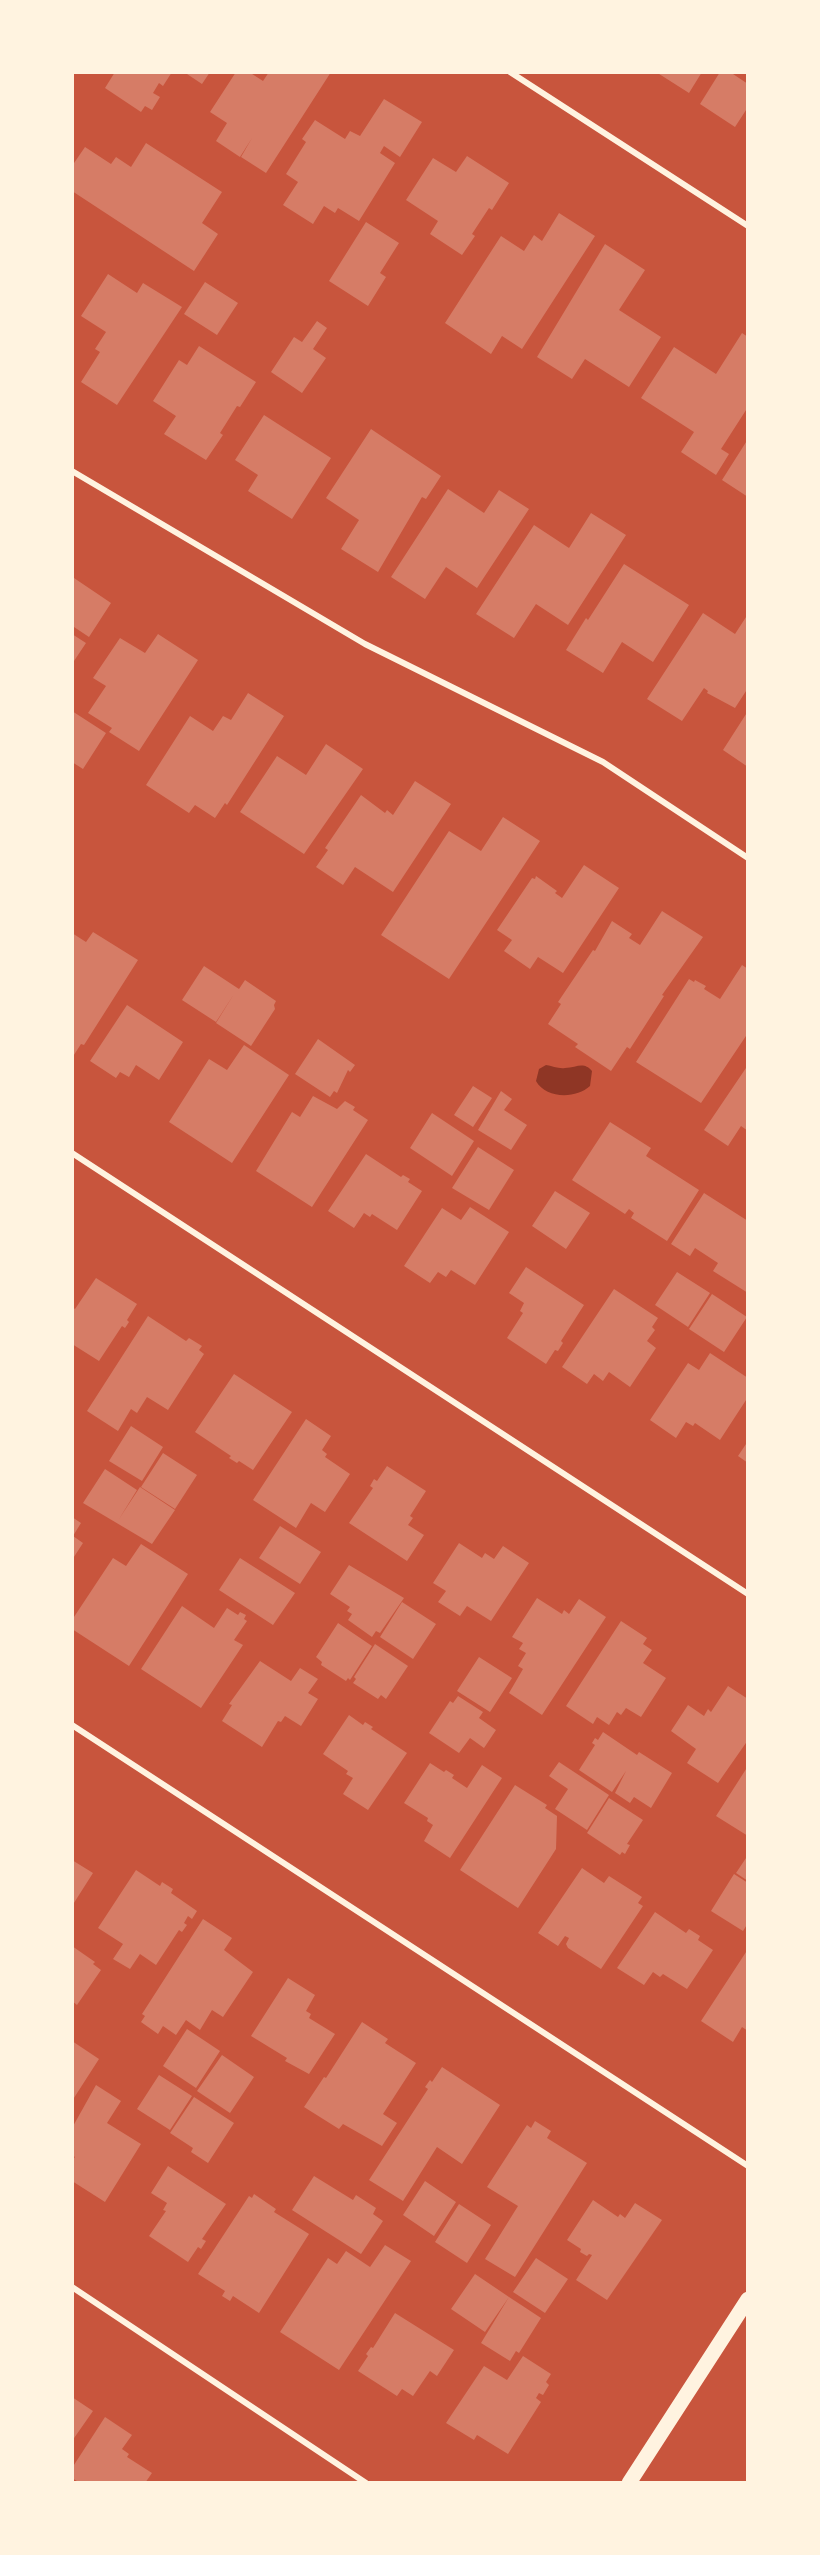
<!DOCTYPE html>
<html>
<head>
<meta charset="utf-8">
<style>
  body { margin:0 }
  #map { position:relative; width:820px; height:2555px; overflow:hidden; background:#c8553d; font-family:"Sofia Sans Condensed",sans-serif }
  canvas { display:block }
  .frame { position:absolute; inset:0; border:74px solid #fff3e0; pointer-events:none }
</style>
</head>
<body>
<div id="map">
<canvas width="820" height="2555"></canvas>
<div class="frame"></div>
</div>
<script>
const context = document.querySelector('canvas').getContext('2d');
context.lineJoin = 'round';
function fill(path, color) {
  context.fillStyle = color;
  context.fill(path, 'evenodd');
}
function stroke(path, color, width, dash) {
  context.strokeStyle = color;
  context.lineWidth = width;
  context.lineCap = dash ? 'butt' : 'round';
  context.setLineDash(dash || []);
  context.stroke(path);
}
const water = new Path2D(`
  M546,1065c6,1 13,4 19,3 12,0 18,-7 27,3l-2,15c-14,13 -44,13 -54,-5l3,-12z`);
const building = new Path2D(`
  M115,72h57l-9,14 -4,-3 -6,10 7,4 -8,13 -7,-4 -4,6 -36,-24z
  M184,72h26l-8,12z
  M236,72h13l14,9 6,-9h62l-65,101 -25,-16 11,-19 -12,19 -24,-16 11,-18 -17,-11z
  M656,72h46l-13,21z
  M720,72h10l18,12v23l-13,20 -35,-23z
  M384,99l38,23 -22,35 -16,-11 -4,7 15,10 -36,58 -21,-13 -3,5 -11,-7 -11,18 -30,-19 15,-23 -12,-8 20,-32 -4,-3 13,-19 30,19 5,-8 10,5z
  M146,143l76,49 -20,31 16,11 -24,37 -122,-80v-25l13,-19 26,17 5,-7 15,10z
  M467,156l42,27 -17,27 -3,-2 -17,26 3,2 -13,19 -32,-21 8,-13 -32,-21 27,-42 23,14z
  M559,213l36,23 -73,113 -20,-13 -11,18 -46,-31 56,-87 23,15 10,-16 8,6z
  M366,222l33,21 -19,30 6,4 -18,29 -39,-25z
  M605,244l40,26 -26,40 42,27 -32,50 -44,-28 -13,20 -35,-22z
  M108,274l29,19 6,-10 39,24 -65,98 -36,-23 19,-30 -5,-3 11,-17 -25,-16z
  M205,282l33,21 -21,32 -33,-21z
  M317,321l10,7 -14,21 13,9 -24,35 -31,-21 23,-35 8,5z
  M742,333l6,4v70l-27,42 8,5 -13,21 -35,-23 13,-20 -53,-34 33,-51 42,27z
  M199,346l57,36 -16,25 -3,-1 -17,27 3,2 -17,25 -42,-26 12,-18 -23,-15 26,-41 8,5z
  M264,415l67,43 -39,61 -44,-28 10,-16 -23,-15z
  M371,429l70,47 -15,23 -4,-2 -44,75 -37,-23 18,-29 -33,-22z
  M748,439v58l-26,-17z
  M448,489l36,24 15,-23 30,19 -52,79 -31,-21 -21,32 -34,-22z
  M591,513l35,22 -58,90 -32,-21 -22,34 -38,-24 58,-89 35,23z
  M624,564l65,41 -36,57 -31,-20 -19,31 -37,-23 20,-32 2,2z
  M74,578l37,25 -22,34 -15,-10 -2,2v-47z
  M703,613l32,21 13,-20v74l-13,20 -28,-15 1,-2 -4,-3 -22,33 -35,-22z
  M72,634l14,9 -14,21z
  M158,634l40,26 -59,91 -30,-19 3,-4 -24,-15 18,-27 -13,-8 27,-40 25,15z
  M248,693l36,23 -57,89 -2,-2 -10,15 -20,-13 -6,8 -43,-28 44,-69 23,15 10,-15 8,4z
  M72,711l34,22 -23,36 -11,-7z
  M748,711v56l-25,-17z
  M326,744l37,25 -59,85 -64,-42 37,-56 29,19z
  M415,781l36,23 -58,88 -38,-25 -12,18 -27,-18 12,-17 -3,-2 36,-53 24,18 2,-3 6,5z
  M503,817l37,24 -91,138 -68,-44 68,-104 32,20z
  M584,865l35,23 -56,85 -25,-16 -8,12 -26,-18 8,-11 -15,-10 35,-52 3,1 1,-3 21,15 -2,2 7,5z
  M662,911l41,26 -41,58 2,1 -34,53 -3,-2 -16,24 -36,-24 3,-3 -30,-20 13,-20 -3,-2 35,-52 2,1 17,-30 20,13 -3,4 11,7z
  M93,932l45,28 -54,85 -3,-1 -9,14v-125l14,9z
  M742,965l6,4v64l-47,70 -65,-41 53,-83 5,3 1,-2 11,6 -2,3 16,10z
  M204,966l35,23 6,-9 31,21 -2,4 1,4 -24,37 -35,-23 18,-29 -18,28 -34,-22z
  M127,1005l56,37 -24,38 -23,-15 -7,12 -9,-5 -4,6 -26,-17z
  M318,1039l37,26 -5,7 -2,-2 -11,23 -3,-2 -4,6 -35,-23z
  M244,1045l45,30 -57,88 -63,-41 40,-63 18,11z
  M748,1065v66l-7,-5 -13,20 -24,-16z
  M473,1086l19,12 -19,29 -19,-12z
  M501,1091l11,8 -8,11 23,15 -16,25 -33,-20z
  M313,1096l24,13 8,-8 10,6 -2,3 15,10 -56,87 -56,-36 36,-59 8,5z
  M432,1113l42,28 -22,35 -42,-28z
  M610,1122l41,26 -5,8 53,34 -32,51 -36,-23 3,-5 -5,-4 -4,5 -53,-34z
  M478,1147l36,23 -25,40 -37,-22z
  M366,1154l35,23 2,-2 7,4 -2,3 14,9 -25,39 -25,-16 -2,3 -6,-4 -10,15 -26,-17z
  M555,1191l35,22 -24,36 -34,-23z
  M704,1193l44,28v72l-35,-22 5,-8 -23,-15 -5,8 -19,-12z
  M470,1207l39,25 -34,53 -24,-15 -5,7 -8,-5 -8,11 -26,-17 38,-58 19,12z
  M526,1267l58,38 -23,36 2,2 -5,8 -3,-1 -9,14 -39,-26 16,-25 -3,-2 4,-8 -15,-10z
  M677,1272l33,21 -22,34 -33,-22z
  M96,1278l41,26 -10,16 2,2 -4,6 -3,-2 -23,35 -27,-17v-37l3,2z
  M614,1289l44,29 -6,9 3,3 -8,11 9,7 -26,39 -21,-15 -6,9 -9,-7 -7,10 -25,-17z
  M712,1294l35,23 -23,35 -35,-23z
  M148,1316l38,25 3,-3 13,8 -3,4 5,4 -36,56 -21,-13 -10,16 -6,-4 -13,22 -31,-20z
  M710,1353l38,25v19l-28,43 -25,-17 -2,3 -7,-4 -10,16 -26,-18 38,-57 11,7z
  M234,1374l58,38 -39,58 -14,-9 -2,2 -8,-5 2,-2 -36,-24z
  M306,1419l25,17 -9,14 5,4 -2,3 25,17 -25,38 -14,-9 -15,25 -43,-28z
  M131,1426l32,21 -21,34 -33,-20z
  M748,1441v22l-10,-7z
  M163,1453l34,22 -22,34 -34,-22z
  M387,1466l39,25 -16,25 3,2 -5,7 16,10 -17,26 -58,-38 24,-35 -3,-2 4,-7 3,2z
  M105,1469l32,21 -18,29 21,-32 35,23 -23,34 -69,-41z
  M72,1517l9,6 -8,13 10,7 -11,17z
  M280,1526l41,26 -21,32 -41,-26z
  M459,1543l23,15 3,-5 9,6 9,-13 26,17 -38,58 -24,-15 -7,10 -22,-14 8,-11 -13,-8z
  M141,1544l47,30 -59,92 -57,-37v-9l41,-62 13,8z
  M240,1558l55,35 -22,32 -54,-35z
  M349,1565l55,33 -24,35 -4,-2 -4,6 -24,-17 4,-6 -5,-3 3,-4 -20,-13z
  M537,1598l25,16 2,-4 5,4 10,-15 27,18 -64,98 -33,-22 14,-24 -5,-3 8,-13 -7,-4 4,-6 -11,-6z
  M402,1602l34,22 -23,35 -33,-22z
  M182,1606l32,22 13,-20 11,7 2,-3 6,3 -2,4 3,2 -13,19 9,5 -42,63 -60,-39z
  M621,1621l26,17 -4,6 9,6 -9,13 23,15 -25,39 -15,-9 -5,7 -4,-3 -8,13 -12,-8 -4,7 -27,-18z
  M338,1623l34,23 -22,34 -2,-2 -2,3 -25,-16 1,-3 -6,-5z
  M375,1644l33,22 -22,33 -5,-4 -3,4 -25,-16 3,-4 -2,-2z
  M479,1657l33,21 -22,34 -33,-21z
  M260,1661l31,20 9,-13 18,11 -10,14 10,6 -17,27 -16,-10 -4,6 -3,-1 -16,26 -40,-26 10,-16 -3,-1z
  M728,1686l20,13v41l-30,43 -31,-20 9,-14 -25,-18 17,-26 16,11 4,-7 3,3z
  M458,1696l25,16 -4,6 17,12 -12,18 -14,-10 -11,15 -30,-20 21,-32 3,2z
  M349,1715l14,10 2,-3 8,5 -2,2 36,24 -39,57 -25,-16 10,-16 -7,-4 2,-3 -25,-17z
  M603,1732l34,23 2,-3 33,21 -21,35 -17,-11 -4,6 -15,-10 11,-22 -14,21 -33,-22 16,-25 -3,-2 3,-5 3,2z
  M559,1762l50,33 -22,35 -32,-21 13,-20 -19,-13z
  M430,1763l14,9 2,-2 8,5 -2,3 15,10 15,-23 20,13 -52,80 -26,-17 9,-16 -6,-4 1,-3 -24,-15z
  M748,1766v70l-32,-20z
  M515,1785l32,20 -2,3 12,8 -1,33 -38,59 -58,-38z
  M609,1798l34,22 -16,24 3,1 -5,9 -3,-2 -2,3 -33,-22z
  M748,1855v26l-12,-8z
  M72,1860l21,13 -21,33z
  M582,1868l22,15 5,-7 33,21 -4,6 5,3 -42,63 -33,-21 -2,-4 3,-6 -4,-2 -7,10 -20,-13z
  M136,1870l24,16 2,-4 11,7 -2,4 26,18 -5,8 -4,-3 -4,7 3,2 -5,7 -3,-2 -23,35 -16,-11 -10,15 -17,-10 10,-15 -25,-16z
  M734,1874l14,9v40l-5,8 -32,-20z
  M655,1912l31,21 3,-4 11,7 -2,4 15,10 -26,39 -24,-15 -3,3 -7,-5 -9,13 -27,-17z
  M203,1919l29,19 -8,12 29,22 -30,45 -11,-7 -12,20 -14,-10 -10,15 -13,-9 -5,8 -17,-12 4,-6 -3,-2z
  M72,1946l23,16 -2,2 8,6 -24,35 -5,-4z
  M748,1949v82l-6,-4 -9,15 -32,-21z
  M288,1978l27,17 -9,16 5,3 -2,4 26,16 -26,40 -24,-13 2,-3 -36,-22z
  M362,2022l26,17 -3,4 31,20 -33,51 14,9 -15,23 -39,-22 -4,5 -35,-22 20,-30 2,1z
  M187,2029l33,22 -24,37 -33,-22z
  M72,2041l27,18 -27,42z
  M222,2055l32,22 -24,36 -33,-22z
  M442,2067l58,38 -38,59 -25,-17 -34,54 -34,-21 59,-91 -3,-2 5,-7 2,2z
  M159,2075l33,21 -22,34 -33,-21z
  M96,2085l25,16 -14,22 34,21 -36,58 -33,-21v-20l3,-4 -3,-2v-27z
  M194,2097l40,26 -26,40 -17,-11 2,-4 -23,-15z
  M535,2121l16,10 -4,7 40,25 -72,114 -30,-18 33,-53 -31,-19 40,-62 4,3z
  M168,2166l58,38 -24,35 4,2 -5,8 -3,-2 -10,15 -39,-26 17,-25 -3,-1 4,-7 -16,-10z
  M314,2176l39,24 3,-5 20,13 -3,6 10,7 -22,33 -69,-44z
  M425,2181l31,21 -22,34 -31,-21z
  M254,2194l22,15 -2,3 35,22 -50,79 -26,-17 -3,5 -8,-5 3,-5 -27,-17 51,-78 3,2z
  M593,2200l25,17 2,-3 5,4 10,-15 27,17 -55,80 -31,-20 16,-25 -3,-1 -2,2 -7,-4 1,-3 -14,-9z
  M459,2204l32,21 -24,38 -32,-21z
  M385,2245l26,16 -72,109 -59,-38 48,-74 9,6 9,-13 24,16z
  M536,2258l32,21 -23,34 -32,-21z
  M475,2274l34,23 -24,35 -34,-23z
  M509,2297l32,21 -22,35 -3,-2 -6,10 -29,-18z
  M395,2313l59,37 -17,26 -7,-5 -17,25 -11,-7 -5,7 -39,-25 10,-15 -2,-2 5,-7 2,1z
  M523,2356l28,18 -5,8 3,3 -6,10 -4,-2 -3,5 5,4 -33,52 -31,-19 -3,5 -28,-17 38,-57 23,14z
  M72,2397l21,14 -21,30z
  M105,2417l27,18 -10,14 7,5 -2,3 25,16 -7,10h-65l-8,-5v-10z`);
const minor = new Path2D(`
  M510,72l238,154
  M72,471l293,173 238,118 145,96
  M72,1153l676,441
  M72,1725l676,441
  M72,2287l294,196`);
const primary = new Path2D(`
  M629,2483l119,-184`);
fill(water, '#8f3625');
fill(building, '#d67c66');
stroke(minor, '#fff3e0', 6);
stroke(primary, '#fff3e0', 15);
</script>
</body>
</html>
